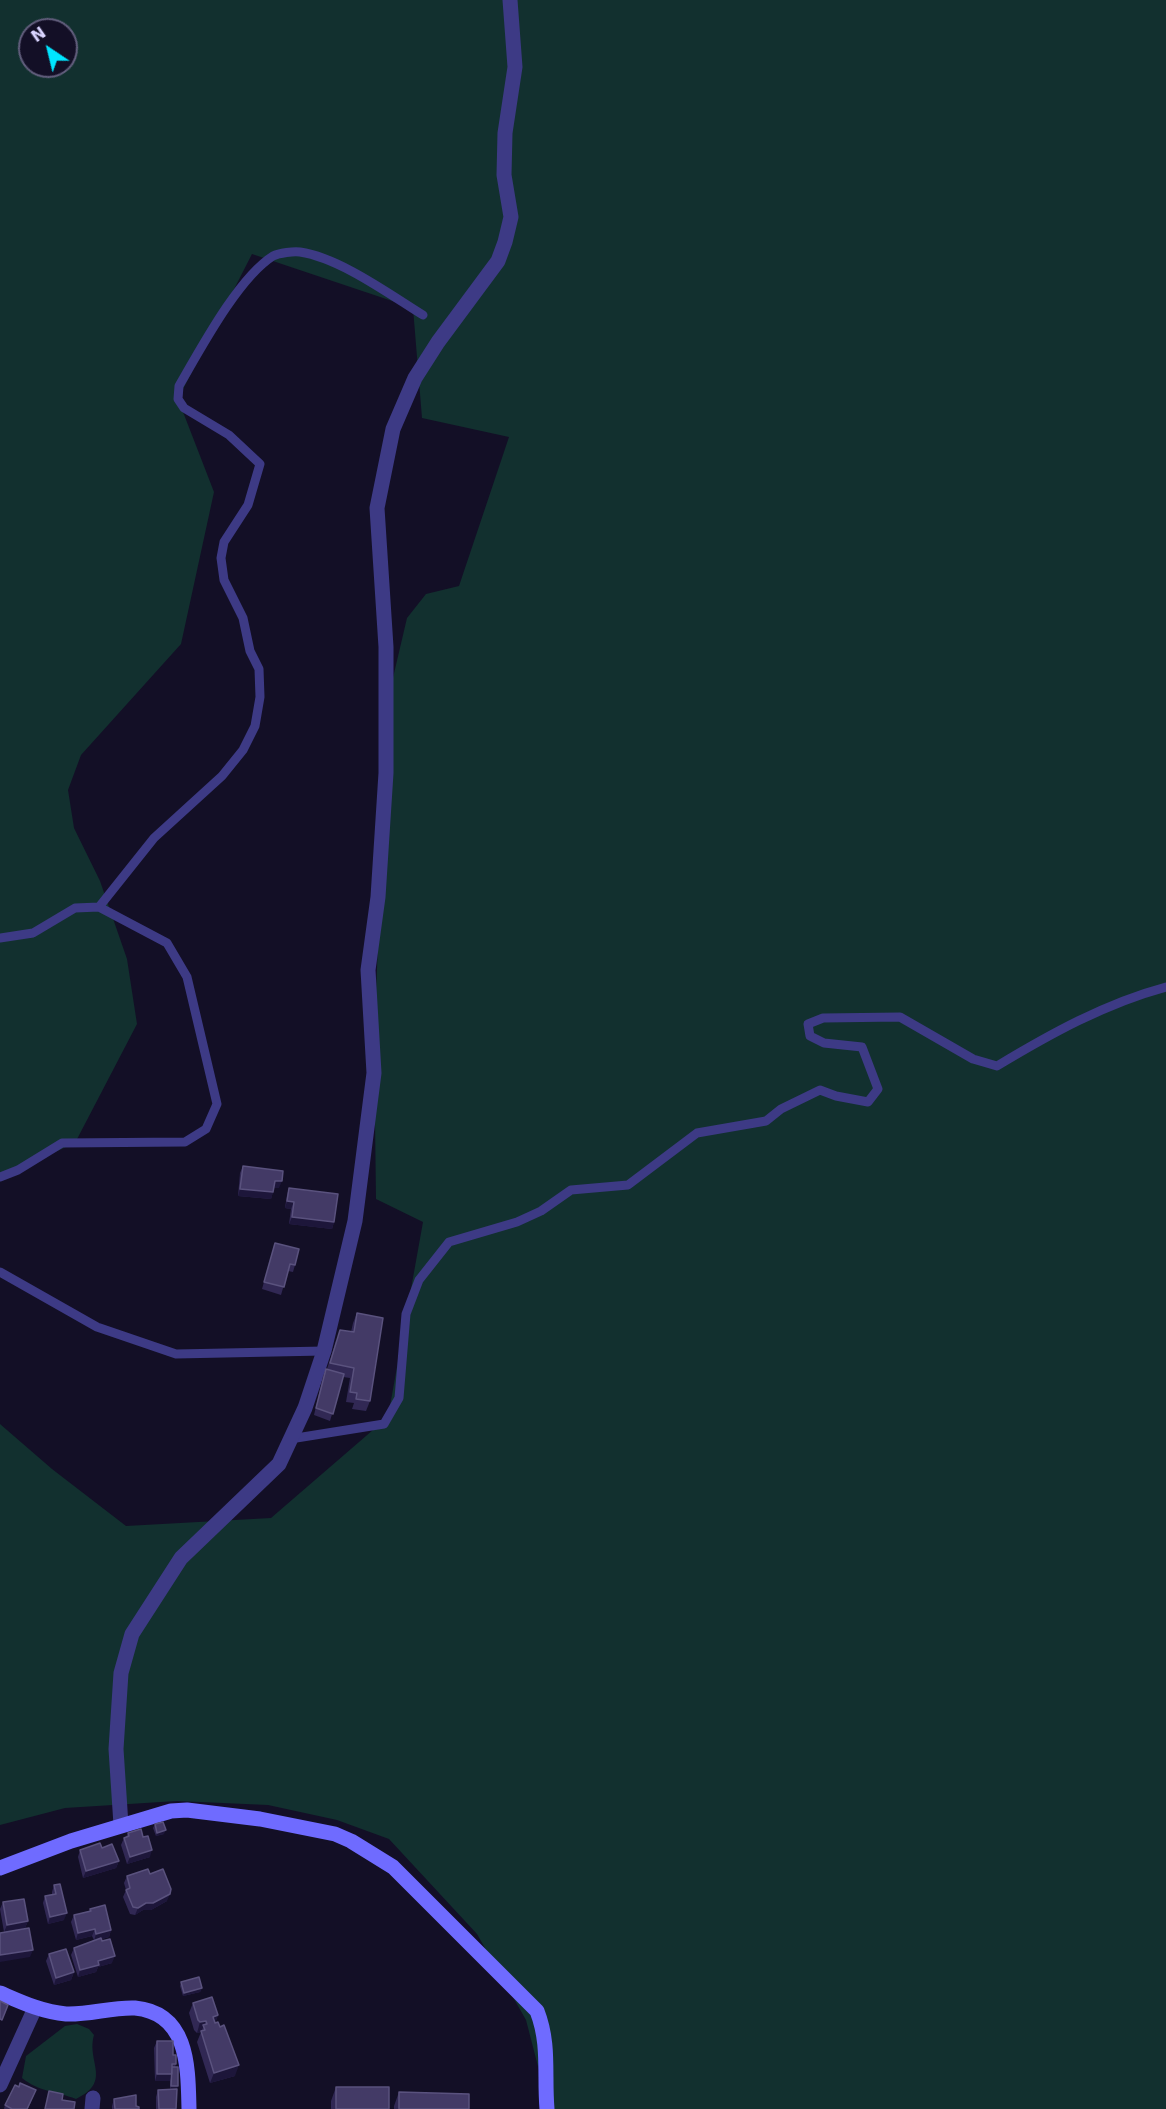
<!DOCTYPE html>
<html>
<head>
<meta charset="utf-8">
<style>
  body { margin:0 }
  #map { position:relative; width:1166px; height:2109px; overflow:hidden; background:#130f26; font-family:"DejaVu Sans",sans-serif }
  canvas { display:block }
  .north { position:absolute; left:18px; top:18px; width:60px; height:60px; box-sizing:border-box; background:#130f26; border:2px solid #625e7d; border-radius:50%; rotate:325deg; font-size:16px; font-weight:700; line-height:24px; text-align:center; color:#d9d4ff }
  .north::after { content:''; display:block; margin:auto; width:21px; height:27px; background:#00e5ff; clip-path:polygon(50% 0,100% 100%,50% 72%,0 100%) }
</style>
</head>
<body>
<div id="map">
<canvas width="1166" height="2109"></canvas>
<div class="north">N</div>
</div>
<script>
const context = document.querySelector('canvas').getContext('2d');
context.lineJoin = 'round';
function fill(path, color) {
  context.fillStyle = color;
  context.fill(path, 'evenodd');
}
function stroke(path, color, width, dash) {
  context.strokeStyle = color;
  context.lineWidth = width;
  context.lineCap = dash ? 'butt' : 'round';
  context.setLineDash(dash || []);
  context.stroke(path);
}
const green = new Path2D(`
  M0,0h1166v2109h-617l-23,-89 -49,-86 -88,-95 -52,-19 -69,-15 -91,-4 -112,7 -65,17v-401l52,45 74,57 145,-8 117,-101 35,-195 -47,-23 -2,-157 14,-343 19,-81 19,-24 33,-8 50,-149 -87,-19 -9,-110 -161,-54 -74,145 36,93 -33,152 -100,111 -13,35 6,38 26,53 27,78 10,65 -62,119 -75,34zM30,30h36v36h-36z
  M77,2024l12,5 5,6c-8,27 19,46 -18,64 -20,-8 -37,-7 -54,-21l4,-22 39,-30z`);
const lane = new Path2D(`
  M99,907l55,-69 68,-62 21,-26 12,-24 5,-29 -1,-28 -9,-18 -7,-33 -19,-38 -3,-22 3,-16 24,-37 12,-41 -31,-29 -45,-27 -6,-9 1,-13c21,-36 59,-108 94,-130 6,-3 21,-5 27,-4 40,6 89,42 123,63
  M0,938l33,-5 42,-25 24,-1 68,36 20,34 30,127 -11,25 -21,13 -123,1 -44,27 -18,7
  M0,1272l97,55 79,27 148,-3
  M290,1439l94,-15 15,-26 7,-84 13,-34 30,-38 68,-20 24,-11 30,-21 57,-5 69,-52 69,-12 15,-12 39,-19 16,6 32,6 10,-13 -16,-42 -38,-4 -14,-7 -2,-12 15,-6 77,-1 73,42 24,7c53,-32 109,-63 169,-79`);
const street = new Path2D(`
  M121,1825l-5,-76 5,-76 11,-39 49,-76 98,-94 26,-56 19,-57 31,-130 19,-148 -6,-103 10,-73 8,-124v-126l-9,-139 16,-79 22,-51 23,-36 60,-81 7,-19 6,-25 -7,-42 1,-42 10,-66 -5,-67
  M0,2085l35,-77
  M92,2109l1,-11`);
const secondary = new Path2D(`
  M0,1868l71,-27 100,-30 16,-1 73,9 75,15 16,7 42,26 144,144c13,33 7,64 10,98
  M0,1993c21,9 42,19 66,21 23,1 46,-7 69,-6 54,5 53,60 54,101`);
const wall = new Path2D(`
  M243,1166l36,22h-5l-3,11 -33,-3 2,-23z
  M289,1188l45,34 -2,7 -43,-5 2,-15 -6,-1 2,-13z
  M275,1243l20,22 -2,7 -5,-1 -7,24 -19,-6z
  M357,1313l13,88 -4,10 -14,-2 2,-6 -8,-1 4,-24 -7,-1 -13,44 -16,-6 9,-39 3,-7h1l9,-28 15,-9 2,-9z
  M155,1824l9,10 -8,2 -3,-8z
  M128,1833l22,24 -23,7 -6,-19 3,-7 2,-1z
  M102,1848l17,13 -3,7 -33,10 -5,-21 2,-7z
  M150,1874l17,27 -16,9h-8l-8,5 -5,-1 -7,-17 3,-7 -2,-7 3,-7z
  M54,1885l10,35 -16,4 -5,-21 2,-7 7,-2v-2z
  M3,1902l25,19 -3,7 -21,4 -4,-23z
  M90,1909l21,21 -2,7 -7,2 10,24 -14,4 -2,5 -18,5 -7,-22 3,-7 20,-8 -2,-4 -16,4 -5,-18 3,-7 15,-4z
  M49,1954l25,18 -3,8 -17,5 -8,-24z
  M181,1982l21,6 -2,4 -17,4 -3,-10z
  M193,2003l25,12 -3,8 20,53 -25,7 -13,-41 4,-10 -4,1 -3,-3 -5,-17z
  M157,2041l16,14 3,9 -1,3 2,22 -1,20h-20v-12l2,-7 12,-1v-8h-15l-1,-33z
  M19,2087l17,3 -8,19h-24l1,-4z
  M336,2087l53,22h-58v-8z
  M399,2092l70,17h-75v-3z
  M114,2099l22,7 3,3h-27v-3z`);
const shadedWall = new Path2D(`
  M275,1181h7l-3,7h-7z
  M240,1189l33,3 -2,7 -33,-3z
  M287,1201l7,1 -3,7 -6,-1z
  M292,1217l42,5 -2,7 -43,-5z
  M166,1830l-2,4 -8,2 1,-3z
  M152,1850l-2,7 -23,7 3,-7z
  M119,1861l-3,7 -33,10 3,-7z
  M170,1894l-3,7 -16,9h-8l-8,5 3,-7 8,-5z
  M67,1913l-3,7 -16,4 2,-7z
  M28,1921l-3,7 -21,4 3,-7z
  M95,1929l-3,7 -16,4 2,-7z
  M111,1930l-2,7 -15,4 2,-7z
  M33,1950l-3,7 -30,5v-7z
  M115,1956l-3,7 -14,4 -2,5 -18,5 2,-7 18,-9z
  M74,1972l-3,8 -17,5 2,-7z
  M202,1988l-2,4 -17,4 1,-3z
  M218,2015l-4,11 -1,-9z
  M206,2021l-5,11 -4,1 3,-11z
  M239,2065l-4,11 -25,7 4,-10z
  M157,2074h15l-2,7h-15z
  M171,2086h7l-1,3h-7z`);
const building = new Path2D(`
  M243,1166l40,5 -1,10h-7l-2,11 -33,-3z
  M289,1188l49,6 -4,28 -42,-5 2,-15 -7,-1z
  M275,1243l24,6 -4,16 -5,-1 -6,23 -20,-5z
  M357,1313l26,5 -13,83 -14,-2 1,-6 -7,-1 4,-24 -24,-5 10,-33 14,2z
  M326,1369l18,5 -11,40 -17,-6z
  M163,1822l3,8 -9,3 -2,-9z
  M141,1829l2,8 5,-1 4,14 -22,7 -6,-19 5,-2 -1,-3z
  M100,1843l2,5 10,-4 7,17 -33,10 -6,-21z
  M148,1869l2,5 13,-5 8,20 -1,5 -17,9h-7l-8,5 -5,-1 -7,-17 4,-2 -3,-12z
  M60,1884l7,29 -17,4 -5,-21 11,-2 -2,-9z
  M24,1899l4,22 -21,4 -4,-23z
  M105,1905l6,25 -15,4 -1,-5 -17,4 -4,-18 17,-4 -1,-2z
  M29,1928l4,22 -33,5v-22z
  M101,1938l1,3 8,-2 5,17 -17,5 1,4 -19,5 -6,-22z
  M66,1949l8,23 -18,6 -7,-24z
  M199,1977l3,11 -18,5 -3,-11z
  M212,1997l6,18 -5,2 2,6 3,-1 2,5 4,-2 15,40 -25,8 -13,-42 4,-1 -2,-5 4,-1 -1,-3 -6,1 -2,-2 -5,-17z
  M0,2001l8,4 -6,15 -2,-1z
  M157,2041h16v14h3v9h-4v10h-15z
  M172,2067h6v19h-7z
  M20,2083l16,7 -9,19h-15l-7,-4 10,-20 4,2z
  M336,2087h53v22h-53z
  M177,2089l-1,20h-17l-1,-19z
  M49,2091l14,3 -1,6 13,2 -1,7h-29z
  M399,2092l70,2v15h-70z
  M136,2095v11l3,1v2h-24l-1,-10z`);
fill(green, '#12302f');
stroke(lane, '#3d3a85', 9);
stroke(street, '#3d3a85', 15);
stroke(secondary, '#6f6bff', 15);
fill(wall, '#312854');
fill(shadedWall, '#1d163a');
fill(building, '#433a66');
stroke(building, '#5a527e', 1.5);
</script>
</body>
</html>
